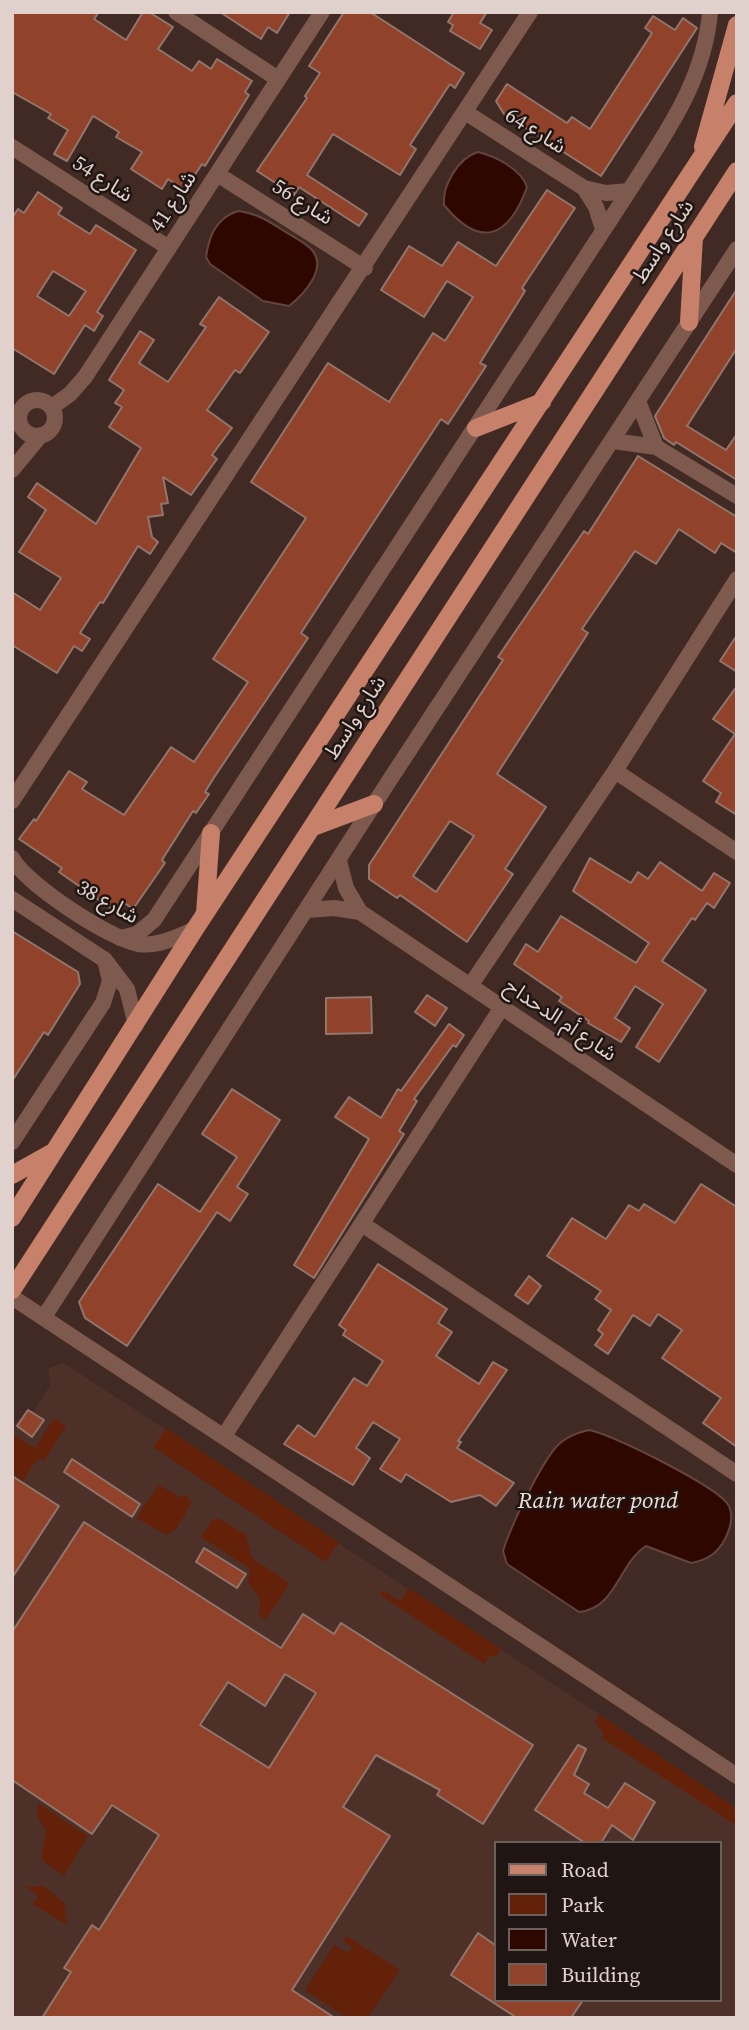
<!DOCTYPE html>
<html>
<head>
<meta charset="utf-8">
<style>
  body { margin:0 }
  #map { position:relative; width:749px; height:2030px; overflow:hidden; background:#402a23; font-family:"Source Serif 4",serif }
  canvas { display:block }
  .frame { position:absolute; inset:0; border:14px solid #e0d1cd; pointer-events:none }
  .legend { position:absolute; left:494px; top:1841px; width:228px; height:161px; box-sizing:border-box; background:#1f1512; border:2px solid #6c605d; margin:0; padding:9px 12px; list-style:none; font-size:21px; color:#e0d1cd }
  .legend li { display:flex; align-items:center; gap:14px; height:35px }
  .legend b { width:35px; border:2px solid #6c605d }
</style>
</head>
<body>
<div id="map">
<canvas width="749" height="2030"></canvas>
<div class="frame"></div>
<ul class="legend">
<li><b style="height:9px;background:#c78069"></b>Road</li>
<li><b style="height:19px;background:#64210a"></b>Park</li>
<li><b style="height:19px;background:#2e0700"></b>Water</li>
<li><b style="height:19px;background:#90432a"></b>Building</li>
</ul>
</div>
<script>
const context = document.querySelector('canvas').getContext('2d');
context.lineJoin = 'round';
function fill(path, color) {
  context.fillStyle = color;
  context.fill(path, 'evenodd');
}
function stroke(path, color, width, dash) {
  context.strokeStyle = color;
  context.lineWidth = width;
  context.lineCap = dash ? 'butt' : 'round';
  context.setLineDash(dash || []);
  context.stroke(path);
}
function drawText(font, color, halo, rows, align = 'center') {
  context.font = font + ' "Source Serif 4","Noto Sans Arabic",serif';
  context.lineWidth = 5;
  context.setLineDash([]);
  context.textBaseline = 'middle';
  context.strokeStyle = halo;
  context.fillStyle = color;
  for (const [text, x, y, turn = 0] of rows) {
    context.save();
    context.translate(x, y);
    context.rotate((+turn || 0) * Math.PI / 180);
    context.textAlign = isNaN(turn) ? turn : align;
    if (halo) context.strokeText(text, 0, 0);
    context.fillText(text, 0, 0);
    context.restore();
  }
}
const built = new Path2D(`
  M64,1363l535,351 138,95v209h-725v-590l16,-19 5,3 18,-28 -3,-14 3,-3zM495,1843h224v157h-224z`);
const green = new Path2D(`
  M54,1418l12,8 -22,35 -6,-3 -15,23 -11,-7v-40l23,14z
  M166,1428l173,114 -13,20 -173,-115z
  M159,1485l22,13 4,-4 7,9 -16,26 -9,6 -31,-17z
  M219,1518l27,17 6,23 38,25 -24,37 -7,-4 1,-16 -12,-18 2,-13 -49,-32 11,-17z
  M409,1588l92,61 -6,8 -4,-2 -7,9 -104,-69 3,-5 17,11z
  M599,1714l138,95v17l-135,-88 2,-4 -9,-12z
  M38,1803l50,33 -24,40 -23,-17 5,-28 -9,-15z
  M43,1886l21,16 3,23 -35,-21 6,-8 -12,-9z
  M347,1936l53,34 -32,48h-21l-42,-28 29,-45 14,8 4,-6 -9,-6z`);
const water = new Path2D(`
  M478,152c17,4 43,17 49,35 -18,50 -46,63 -83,18 -2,-19 14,-47 34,-53z
  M238,211c18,2 31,10 46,20 8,5 21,11 28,19 16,19 -9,45 -23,56l-26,-5 -53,-37 -4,-7c3,-21 10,-39 32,-46z
  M589,1430c23,4 124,55 138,73 8,11 3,26 -2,36 -8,15 -18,21 -34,24l-45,-17c-28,18 -29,62 -67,66l-72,-48 -4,-13c7,-23 39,-91 56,-107 9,-8 18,-11 30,-14z`);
const building = new Path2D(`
  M12,12h87l-5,7 32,21 17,-28h6l24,15 -15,22 34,22 7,-10 12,8 6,-10 35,22 -7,11 4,3 -44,71 -3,-2 -17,26 -17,-11 -6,10 -31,-20 11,-17 -26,-15 3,-5 -26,-16 -26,45 -13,-7 14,-24 -20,-12 3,-4 -39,-22z
  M220,12h70l-13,21 -9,-6 -7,12z
  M344,12h26l94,61 -9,15 -5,-4 -40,61 6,4 -16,26 -67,-41 -26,41 60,39 -8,12 -60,-39 -5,8 -37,-24 50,-73 -2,-2 15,-23 -11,-7z
  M454,12h33l-7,11 12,7 -12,19 -30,-18 3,-6 -5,-3z
  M653,16l22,14 8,-12 14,10 -96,148 -97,-62 -8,-13 11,-17 60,39 5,-6 18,12 62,-96 -7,-5z
  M547,190l28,18 -53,80 3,3 -45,72 6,3 -38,58 -7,-5 -140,214 7,5 -93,138 -10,16 4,2 -13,19 -3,-2 -26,41 -5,8 3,3 -32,46 -10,-7 -7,10 -57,-40 3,-4 -43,-29 15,-20 2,2 33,-50 18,11 -5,7 42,26 47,-68 23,15 54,-80 -35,-23 93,-141 -55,-36 77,-119 61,39 44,-69 12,8 28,-44 -26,-16 -23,36 -43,-27 28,-44 33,20 16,-24 38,24z
  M38,192l24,16 -4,6 32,20 6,-9 40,25 -39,62 6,4 -9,15 -9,-6 -31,49 -42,-26v-130l6,-9 6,4zM53,271l33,20 -17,25 -32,-20z
  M737,289v59l-50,78 39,24 11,-16v46l-61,-38 -2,3 -10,-7 -9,-22z
  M219,297l50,35 -29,41 -5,-3 -28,40 25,18 -20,27 5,4 -26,36 -28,-18 5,26 -7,1 2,11 -15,2 4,20 6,5 -8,12 -12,-8 -35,57 -3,-1 -20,31 10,6 -8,12 -8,-5 -17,27 -45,-28v-53l28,18 21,-32 -42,-26 27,-42 -18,-13 9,-14 59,41 45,-76 -32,-21 13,-20 -7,-4 9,-13 -15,-10 31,-49 14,9 -15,23 29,19 38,-55 -6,-3z
  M638,456l99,61v36l-16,-10 -6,10 -36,-24 -23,35 -21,-13 -53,78 6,4 -91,141 49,33 -41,62 8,5 -46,68 -67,-47 -3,3 -28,-19v-14l134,-205 -5,-3 86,-126 4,3zM450,821l24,15 -38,56 -23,-16z
  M737,635v37l-17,-11z
  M737,686v129l-21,-13 5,-9 -18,-12 32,-47 -22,-15z
  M590,858l41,25 7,-11 10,7 12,-17 42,29 12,-18 16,10 -16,25 -7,-5 -12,17 -3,-2 -30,43 44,29 -47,72 -23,-15 27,-43 -28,-18 -20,32 15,10 -9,14 -33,-19 1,-2 -30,-20 3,-4 -48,-33 12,-20 12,8 23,-36 75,47 13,-20 -76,-52z
  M12,931l66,41 2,12 -32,51 -4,-3 -32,49z
  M427,995l20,13 -12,18 -20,-14z
  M371,997l1,36 -46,1v-36z
  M449,1024l15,11 -8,12 -3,-2 -39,54 3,2 -18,30 5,3 -90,144 -20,-13 75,-126 -34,-22 14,-20 32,21 17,-29 3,2z
  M232,1089l48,31 -43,67 11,7 -18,27 -13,-9 -90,134 -42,-28 -6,-16 79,-118 42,28 37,-55 -35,-23z
  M701,1184l36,23v240l-34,-24 18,-25 -59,-40 20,-28 -24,-16 -8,12 -17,-11 -25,39 -13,-9 8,-11 -5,-4 13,-20 -16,-11 6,-8 -54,-35 25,-38 34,21 23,-34 10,6 5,-7 31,19z
  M378,1264l69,45 -9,14 14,9 -16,24 43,28 14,-22 14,8 -49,71 3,1 -4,6 57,35 -18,23 -16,-11 -29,7 -45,-28 -5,8 -21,-13 20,-30 -27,-17 -17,26 14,10 -17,27 -69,-41 14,-19 17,12 39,-59 13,8 16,-25 -40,-26 3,-5 -7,-5z
  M529,1276l12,10 -13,18 -13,-9z
  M28,1410l16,10 -12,17 -15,-11z
  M72,1459l68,45 -8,13 -68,-45z
  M12,1476l47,30 -47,72z
  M84,1522l197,126 22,-34 31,20 7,-11 192,122 -50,79 -46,-29 3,-5 -64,-35 -33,52 47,29 -98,154 43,28h-293l29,-46 -7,-4 28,-43 7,5 60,-95 -47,-30 -20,29 -80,-54v-148zM285,1674l31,19 -47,75 -69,-43 28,-43 37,24z
  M204,1548l42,26 -9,14 -41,-26z
  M578,1745l8,4 -12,26 15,9 -5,9 24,15 17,-25 30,19 -22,38 -21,-15 -11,18h-16l-50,-33z
  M478,1933l17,12v55h88l-12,18h-54l-66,-43z`);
const street = new Path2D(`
  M176,12l102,67
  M465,112l119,76 22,5 23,-2
  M12,147l157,101
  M217,174l148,94
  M584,188l12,19 7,22
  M19 418a18 18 0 1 1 36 0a18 18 0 1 1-36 0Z
  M638,401l18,46
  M52,407l18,-13 15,-17 237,-365
  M613,441l43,6 81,49
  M12,470l29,-35
  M615,771l122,81
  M12,801l518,-789
  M12,858c14,26 96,80 126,86 20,3 39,-7 57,-15
  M339,861l7,27 14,24 377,253
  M12,899l93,61 22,29 9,36
  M307,910l27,-2 26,4
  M120,938l17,-4 17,-14 475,-729c36,-57 75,-109 81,-179
  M470,986l145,-215 122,-192
  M12,1142l91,-139 7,-22 -5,-21
  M362,1224l375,250
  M12,1297l725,479
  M44,1317l330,-513 363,-555
  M224,1436l278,-429`);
const primary = new Path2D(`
  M703,147l34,-122
  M689,322l5,-84
  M476,428l66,-26
  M313,827l61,-23
  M205,913l6,-80
  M12,1175l41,-23
  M12,1218l183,-289 542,-826
  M12,1290l725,-1119`);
const streetNames = [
  ["شارع 64",535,132,32],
  ["شارع 54",102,180,33],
  ["شارع 41",174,202,-57],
  ["شارع 56",302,203,32],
  ["شارع واسط",664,242,-57],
  ["شارع واسط",356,718,-57],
  ["شارع 38",107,903,29],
  ["شارع أم الدحداح",560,1021,34]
];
const waterNames = [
  ["Rain water pond",598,1502]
];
fill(built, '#4d3128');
fill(green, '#64210a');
fill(water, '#2e0700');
stroke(water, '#63443e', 2);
fill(building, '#90432a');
stroke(building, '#91766e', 2);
stroke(street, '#7d594e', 16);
stroke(primary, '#c78069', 18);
drawText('21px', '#e0d1cd', '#1f1512', streetNames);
drawText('italic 23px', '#f5ddd5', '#1f1512', waterNames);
</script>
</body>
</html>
